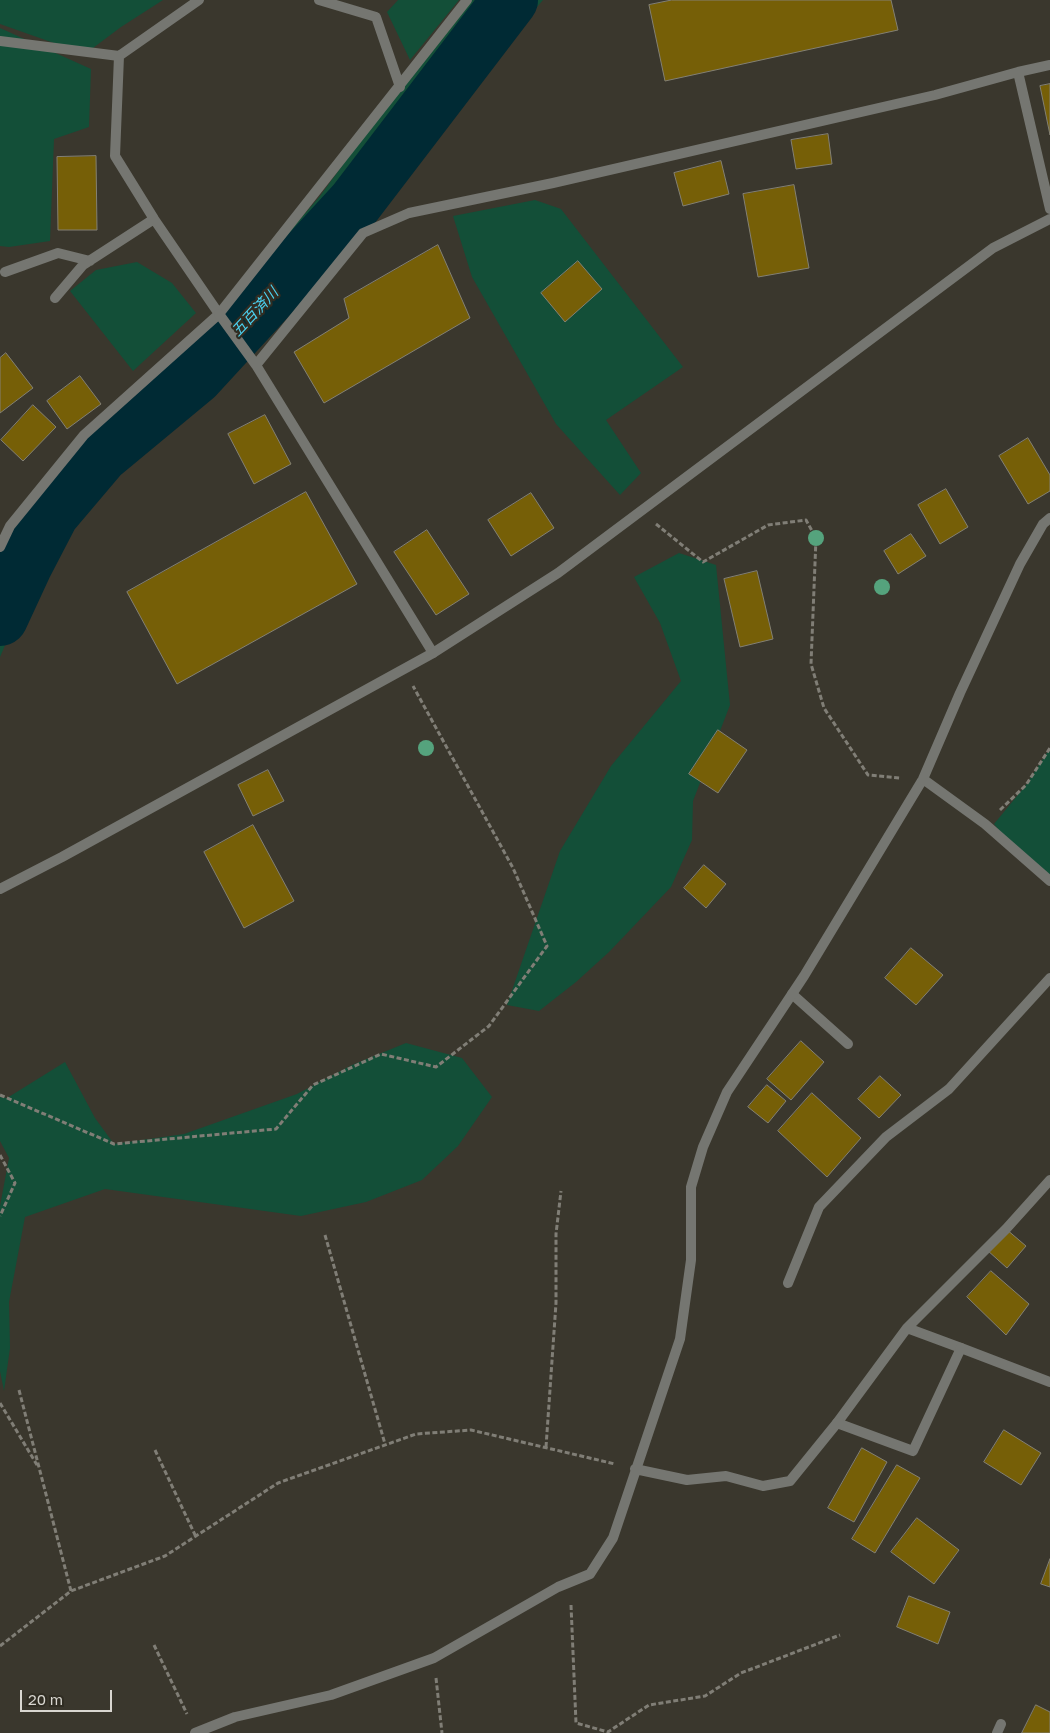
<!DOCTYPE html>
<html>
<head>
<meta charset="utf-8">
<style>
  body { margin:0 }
  #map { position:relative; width:1050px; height:1733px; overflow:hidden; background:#3a372d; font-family:"Golos Text",sans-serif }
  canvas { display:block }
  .scale { position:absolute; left:20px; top:1690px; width:92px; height:22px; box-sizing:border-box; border:2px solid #d9d7d1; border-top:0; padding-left:6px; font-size:15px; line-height:18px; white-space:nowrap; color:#d9d7d1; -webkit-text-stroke:4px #302d23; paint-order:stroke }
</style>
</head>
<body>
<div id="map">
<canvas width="1050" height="1733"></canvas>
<div class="scale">20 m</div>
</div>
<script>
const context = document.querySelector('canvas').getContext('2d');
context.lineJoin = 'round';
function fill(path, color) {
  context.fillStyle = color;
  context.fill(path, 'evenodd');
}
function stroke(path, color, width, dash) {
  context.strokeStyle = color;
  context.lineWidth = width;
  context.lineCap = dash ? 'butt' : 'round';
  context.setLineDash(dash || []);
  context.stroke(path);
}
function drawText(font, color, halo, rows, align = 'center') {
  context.font = font + ' "Golos Text","Noto Sans JP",sans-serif';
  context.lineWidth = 4.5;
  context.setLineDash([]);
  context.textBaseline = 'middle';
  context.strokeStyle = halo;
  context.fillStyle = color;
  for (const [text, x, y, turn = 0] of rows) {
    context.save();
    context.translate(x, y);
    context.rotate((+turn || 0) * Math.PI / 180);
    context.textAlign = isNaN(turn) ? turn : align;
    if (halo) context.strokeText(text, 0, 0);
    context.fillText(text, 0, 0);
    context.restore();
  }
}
const green = new Path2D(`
  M0,0h163l-42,27 -36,27 -85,-30z
  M398,0h61l-49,60 -23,-48z
  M463,0h80l-288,335 -145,134 -62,76 -48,112v-110l61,-84 107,-91 152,-176z
  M0,28l91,41 -2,58 -35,12 -4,102 -41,6 -9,-1z
  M535,200l26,9 122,158 -77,53 35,53 -21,22 -64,-71 -84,-147 -19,-61z
  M137,262l35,21 24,30 -63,58 -63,-80 26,-21z
  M679,553l37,12 14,140 -37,96 -1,39 -21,47 -62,65 -33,30 -37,29 -32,-6 53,-154 51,-85 70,-85 -21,-58 -26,-46z
  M1050,748v133l-36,-32 -20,-25 32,-39z
  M406,1043l56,15 30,39 -34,49 -36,34 -56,22 -65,14 -196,-27 -80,28 -16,85 1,46 -6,43 -4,-20v-165l9,-48 -9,-17v-44l7,1 58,-36 30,56 19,26 70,-10 113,-40 55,-29z`);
const river = new Path2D(`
  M0,618l25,-54 26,-50 50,-59 94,-78 160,-174 155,-203`);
const building = new Path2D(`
  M672,0h219l7,30 -233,51 -16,-76z
  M1050,84v51l-10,-49z
  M828,134l4,30 -36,5 -5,-29z
  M96,156l1,74h-39l-1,-73z
  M721,161l8,33 -46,12 -9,-33z
  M794,185l15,83 -51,9 -15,-83z
  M438,245l32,73 -146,85 -30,-51 55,-34 -5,-19z
  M578,261l24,28 -37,33 -24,-29z
  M6,353l27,35 -33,25v-55z
  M80,376l21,28 -34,25 -20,-28z
  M33,405l23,22 -33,34 -22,-21z
  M265,415l26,49 -37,20 -26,-50z
  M1028,438l22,37v16l-22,13 -29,-48z
  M946,489l22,38 -28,17 -22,-39z
  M306,492l51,92 -180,100 -50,-92z
  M531,493l23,35 -43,28 -23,-36z
  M427,530l42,64 -33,21 -42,-63z
  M911,534l15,22 -28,18 -14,-23z
  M757,571l16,68 -33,8 -16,-68z
  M718,730l29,20 -29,43 -29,-19z
  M268,770l16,31 -31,15 -15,-31z
  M253,825l41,76 -50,27 -40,-76z
  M704,865l22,19 -20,24 -22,-20z
  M911,948l32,27 -27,30 -31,-27z
  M801,1041l23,21 -33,38 -24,-21z
  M880,1076l21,19 -22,23 -21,-19z
  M767,1085l19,16 -18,22 -20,-16z
  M812,1093l49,45 -34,39 -49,-46z
  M1006,1229l20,17 -19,22 -20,-18z
  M991,1271l38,33 -23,31 -39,-38z
  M1004,1430l37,23 -20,32 -37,-23z
  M862,1448l25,14 -33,60 -26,-14z
  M897,1465l23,13 -45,75 -23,-14z
  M917,1518l42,32 -25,34 -43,-32z
  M1050,1559v28l-9,-3z
  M909,1596l41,16 -12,32 -41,-17z
  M1036,1705l14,7v21h-28z`);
const path = new Path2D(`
  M656,524l47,38 65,-37 38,-5 10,18 -5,126 13,44 44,67 32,3
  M1000,810l26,-25 24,-37
  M0,1095l114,49 162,-15 37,-44 68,-31 55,13 53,-41 58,-80 -34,-78 -100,-182
  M0,1155l15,28 -15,33
  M325,1235l60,209
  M19,1390l52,201
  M0,1403l37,62
  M546,1447l10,-144v-69l5,-43
  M155,1450l41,87
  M571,1605l5,118 32,9 41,-27 56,-9 36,-23 99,-38
  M154,1645l33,69
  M0,1646l71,-55 94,-35 113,-73 138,-49 55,-4 144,34
  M436,1678l6,55`);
const service = new Path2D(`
  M199,0l-80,56 -4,100 39,63 65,95
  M319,0l57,17 24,70
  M0,41l119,15
  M5,272l53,-19 32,8
  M55,298l28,-33 71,-46
  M0,547l10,-21 74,-91 135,-121 248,-314
  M792,994l56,50
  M788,1283l31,-76 67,-70 63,-48 101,-111
  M907,1328l54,20
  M837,1423l70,-95 99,-99 44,-49
  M997,1733l4,-9`);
const minor = new Path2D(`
  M1018,72l32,137
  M219,314l37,51 177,288
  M256,365l107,-132 46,-20 144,-30 382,-88 83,-23 32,-7
  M923,779l62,45 65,57
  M635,1469l52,11 39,-4 37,10 27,-5 47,-58 76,28 48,-103 89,34
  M195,1733l40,-16 96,-22 103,-37 124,-71 32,-13 23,-36 67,-199 11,-79v-73l12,-40 24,-55 77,-116 119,-197 37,-86 60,-129 23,-40 7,-6`);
const tertiary = new Path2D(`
  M0,889l62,-32 371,-204 125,-80 435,-325 57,-29`);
const trees = [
  [816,538],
  [882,587],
  [426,748]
];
const waterNames = [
  ["五百済川",255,312,-47]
];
fill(green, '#134f38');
stroke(river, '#002a34', 56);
fill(building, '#765f07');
stroke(building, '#838074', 1);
stroke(path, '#807e76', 3, [5, 2.5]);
stroke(service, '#757671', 10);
stroke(minor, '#757671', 10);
stroke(tertiary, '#757671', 10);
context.fillStyle = '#55a37d';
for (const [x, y] of trees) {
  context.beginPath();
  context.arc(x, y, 8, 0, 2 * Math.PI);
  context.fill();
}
drawText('italic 15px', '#4ad2f2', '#302d23', waterNames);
</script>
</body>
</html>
